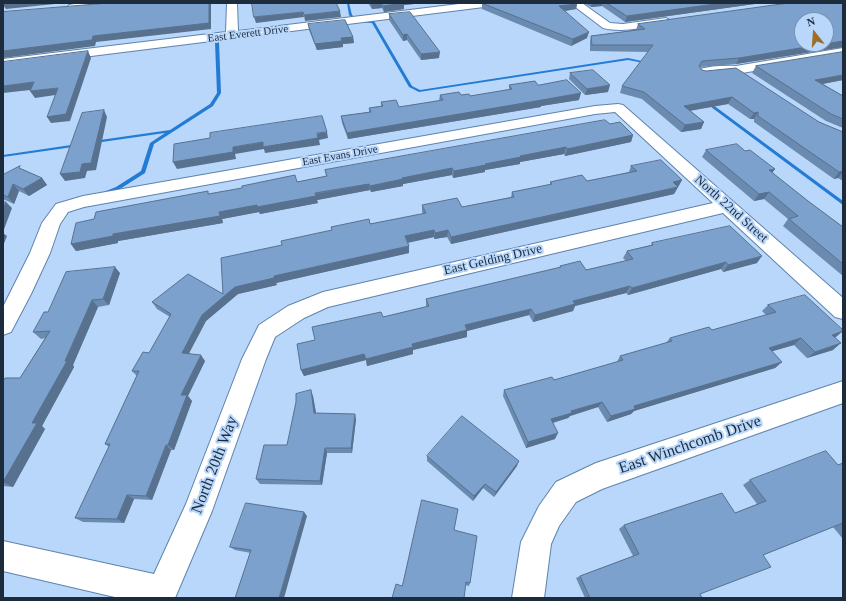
<!DOCTYPE html>
<html>
<head>
<meta charset="utf-8">
<style>
  body { margin:0 }
  #map { position:relative; width:846px; height:601px; overflow:hidden; background:#b8d7fb; font-family:Georgia,serif }
  canvas { display:block }
  .frame { position:absolute; inset:0; border:4px solid #1d2c3d; pointer-events:none }
  .north { position:absolute; left:794px; top:12px; width:40px; height:40px; box-sizing:border-box; background:#b8d7fb; border:1px solid #7a93af; border-radius:50%; rotate:343deg; font-size:11px; font-weight:700; line-height:16px; text-align:center; color:#1d2c3d }
  .north::after { content:''; display:block; margin:auto; width:14px; height:18px; background:#9f6d23; clip-path:polygon(50% 0,100% 100%,50% 72%,0 100%) }
</style>
</head>
<body>
<div id="map">
<canvas width="846" height="601"></canvas>
<div class="frame"></div>
<div class="north">N</div>
</div>
<script>
const context = document.querySelector('canvas').getContext('2d');
context.lineJoin = 'round';
function fill(path, color) {
  context.fillStyle = color;
  context.fill(path, 'evenodd');
}
function stroke(path, color, width, dash) {
  context.strokeStyle = color;
  context.lineWidth = width;
  context.lineCap = dash ? 'butt' : 'round';
  context.setLineDash(dash || []);
  context.stroke(path);
}
function drawText(font, color, halo, rows, align = 'center') {
  context.font = font + ' Georgia,serif';
  context.lineWidth = 4;
  context.setLineDash([]);
  context.textBaseline = 'middle';
  context.strokeStyle = halo;
  context.fillStyle = color;
  for (const [text, x, y, turn = 0] of rows) {
    context.save();
    context.translate(x, y);
    context.rotate((+turn || 0) * Math.PI / 180);
    context.textAlign = isNaN(turn) ? turn : align;
    if (halo) context.strokeText(text, 0, 0);
    context.fillText(text, 0, 0);
    context.restore();
  }
}
const stream = new Path2D(`
  M347,3h2l3,12 6,5 16,1 38,65 8,4 208,-32 23,5 -2,1 -21,-4 -209,32 -10,-5 -37,-64 -16,-1 -7,-7z
  M223,35l3,1 -7,6 2,51 -8,13 -59,38 -9,29 -25,16 -15,6h-4v-2l15,-6 25,-16 9,-28 15,-10 -70,10 -2,-1v-1l77,-11 40,-26 7,-11 -2,-51z
  M707,102h2l134,99v4l-136,-101z
  M78,144h2v2l-77,11v-2z`);
const minor = new Path2D(`
  M81,3h31c-5,5 -40,9 -44,4l1,-2z
  M227,3h10l1,28 229,-28h30l-5,3 -489,61v-8l223,-27z
  M570,3h12l28,20 13,1 43,-6 5,3 -5,3c-20,3 -43,9 -63,4z
  M843,48v8l-107,18 -10,-1 -23,3 -4,-1 -2,-3 2,-3c12,-3 25,-4 37,-3z
  M618,104l5,1 220,193v21l-8,-2 -112,-104 -395,94 -24,11 -29,19 -9,22 -54,152 -37,87h-56l-116,-27v-30l151,33 32,-70 56,-145 17,-34 29,-19 35,-14 390,-89 -98,-91 -20,2 -511,93 -16,5 -8,12 -10,29 -19,41 -20,38 -8,3v-28l27,-54 12,-30 14,-19 27,-8 512,-90z
  M843,381v22l-241,86 -26,13 -17,24 -8,18 -7,54h-32l9,-56 18,-36 17,-24 40,-19z`);
const wall = new Path2D(`
  M368,3h56l-20,2v4l-20,3 -2,-4 -10,1z
  M482,3l95,1 -1,5 -11,2 22,27 -16,8 -89,-37z
  M584,3h178l-137,19 -23,-16 -11,1z
  M843,3v44l-107,17 -36,3 2,3 117,52 24,10v49l-5,-3 -4,1 -80,-57v-3h-4l-22,-15 -38,7 14,11 -3,7 -20,3 -39,-33 -22,-6 2,-7 27,-34 -59,-1v-9l1,-6 45,-6 2,-6z
  M389,14l50,44 -18,2 -14,-20 -4,1 -14,-21z
  M308,24l45,13 1,6 -11,1v3l-26,3 -8,-20z
  M843,52v28l-20,4 20,12v32l-17,-7 -74,-48 4,-7z
  M570,73l38,19 -23,3 -16,-16z
  M509,85h29l41,15 -38,6v1l-193,32 -6,-16 -1,-7 28,-4v-4l12,-2v-4l18,5 40,-6 1,-6h21l9,1 39,-6z
  M610,124l23,11 -2,7 -66,14 -1,-2 -44,8v2l-35,6v2l-32,6 -1,-3 -49,9v2l-32,6 -1,-2 -53,10 1,3 -58,11 -1,-2 -37,7 1,4 -105,18v2l-42,8 -5,-7 23,-25 115,-25 88,-12 29,-6 -1,-6z
  M706,150l39,1 30,18 -3,4 36,28 35,26v49l-60,-50 5,-7 -24,-20 -10,2 -52,-44z
  M631,166l51,14 -8,14 -223,50 -4,-7 -13,2v-2l-26,6 1,3v7l-133,30 1,2 -39,9 -32,27 -17,32 16,8 -17,35 4,5 -18,49h-3l-19,50 -18,-1 -10,24 -41,-1 -8,-4 34,-71 -4,-3 32,-68 -5,-5 17,-18 21,-36 -13,-8 -5,-7 71,-8 59,-49 88,-21 53,-10 -1,-2v-7l40,2 49,-10 1,-5 38,-7v-3l37,-1 42,-9z
  M22,169l20,9 5,7 -18,11 -10,-5 -5,13 -11,-5v-24z
  M652,243l105,20 -34,9 -2,-3 -93,26 -2,-2 -51,13 -2,5 -40,11 -4,-7 -62,16v6l-54,13v4l-46,12 -1,-6 -62,16 -3,-6 14,-30 68,-23 43,-10v-8l133,-31 1,-2 26,4 40,-9 -3,-3 4,-7 24,-6z
  M120,273l-11,32 -11,2 -25,58 1,2 -32,59 3,3 -32,58 -10,-1v-105l17,-3 25,-40 -4,1 -8,-7 15,-20z
  M768,305l68,32 -1,1 -2,12 -26,8 -13,-13 -22,6 10,11 -7,6 -141,43 -3,3 -24,8 -9,-15 -28,9 -2,2 -15,5 2,16 -29,9 -23,-52 1,-6 50,-10 63,-18 3,-6 46,-13 4,-5 42,-8 54,-15 -4,-4z
  M313,396l3,17 40,6 -4,34h-25l-5,32 -62,-1 -4,-5 31,-34z
  M427,456l90,10 -23,31 -11,-9 -10,13 -46,-40z
  M843,463v76l-10,-12 -70,28 -63,39 2,4h-117l-9,-20 4,-2 53,-20 -14,-27 5,-4 111,-12 22,-9 -14,-19 7,-5 88,-15z
  M307,516l-56,37 -16,-3 -5,-3z
  M454,530l16,53 -1,3 -4,-1z`);
const shadedWall = new Path2D(`
  M3,3h62l-59,6 -3,-4z
  M209,3h2v26l-115,13 -1,4 -92,12v-7l90,-15z
  M376,3h5l1,5 -10,1 -1,-5z
  M401,3h23l-20,2v4l-20,3 -1,-6z
  M592,3h10v3l-11,1z
  M723,3h39l-137,19 2,-6z
  M577,4l-1,5 -18,3 1,-6z
  M340,11l1,6 -36,4 -1,-6z
  M303,12l1,5 -48,6 -2,-6z
  M589,32l-2,6 -16,8 2,-7z
  M407,34v6l-4,1v-6z
  M353,37l1,6 -11,1v3l-26,3 -2,-6 26,-6z
  M843,41v6l-107,17 3,-6z
  M88,51l3,7 -21,63 -19,2 -4,-6z
  M440,52l-1,6 -18,2v-6z
  M843,75v5l-32,6 4,-6z
  M34,82l5,7 -36,4v-7z
  M610,85l-2,7 -23,3 2,-6z
  M58,88l4,6 -27,4 -5,-7z
  M581,93l-2,7 -38,6v1l-193,32 -1,-6z
  M732,97l-4,7 -47,8 3,-6z
  M104,110l3,7 -11,53 -9,1 -2,7 -20,3 -5,-7 22,-10z
  M758,112l-4,7h-4l4,-6z
  M704,122l-3,7 -20,3 4,-7z
  M327,132l1,6 -9,2 1,5 -55,8 -1,-4 -29,5 1,5 -59,10 -4,-7 60,-15z
  M633,135l-2,7 -66,14 2,-7z
  M566,147l-2,7 -44,8v2l-35,6v2l-32,6 1,-7 66,-15z
  M452,168v7l-49,9v2l-32,6 -1,-6 32,-8z
  M775,169l-5,7 -1,-6z
  M843,171v1l-5,6 -4,1 5,-7z
  M42,178l5,7 -18,11 -6,-7z
  M682,180l-8,14 -223,50v-7z
  M13,184l6,7 -5,13 -6,-7z
  M369,184l1,6 -53,10 1,3 -58,11 -1,-2 -37,7 1,4 -105,18v2l-42,8 -5,-7 42,-10 106,-22z
  M769,192l-5,7 -10,2 5,-7z
  M6,202l6,6 -9,24v-23z
  M434,230v7l-29,6v-7z
  M448,230l-1,7 -13,2 1,-6z
  M3,233l4,3 -4,10z
  M409,246v7l-133,30 1,2 -39,9 -32,27 -20,38 -4,-6 20,-38 33,-28 39,-11z
  M762,256l-5,7 -34,9 5,-7z
  M726,262l-5,7 -93,26 4,-7z
  M115,267l5,6 -11,32 -6,-6z
  M630,286l-4,7 -51,13 -2,5 -40,11 2,-7 38,-14z
  M92,300l6,7 -25,58 1,2 -32,59 3,3 -32,58 -10,-5 29,-59 33,-62z
  M531,309l-2,6 -62,16v6l-54,13v4l-46,12 -1,-7 46,-15 53,-19z
  M843,331l-7,6 -12,4 8,-6z
  M801,338l-7,7 -31,9 6,-6z
  M841,343l-8,7 -26,8 8,-6z
  M364,354l2,6 -62,16 -3,-6z
  M201,355l4,6 -17,35 4,5 -18,49 -6,-5 13,-50z
  M782,362l-7,6 -141,43 -3,3 -24,8 4,-6 23,-10z
  M311,390l2,6 4,23 -3,-6z
  M602,402l-4,5 -28,9 -2,2 -20,6 3,-5 20,-8z
  M355,414l1,5 -4,34 -1,-5z
  M558,433l-3,6 -29,9 2,-6z
  M166,445l5,5 -19,50 -6,-4z
  M325,448l2,5 -5,32 -2,-4z
  M519,461l-2,5 -23,31 2,-5z
  M485,484l-2,4 -10,13 1,-5z
  M127,495l7,4 -10,24 -7,-4z
  M304,512l3,4 -23,82h-5z`);
const building = new Path2D(`
  M109,3h100v20l-116,13 -1,4 -89,11v-39z
  M252,3h84l4,8 -36,4 -1,-3 -49,5z
  M382,3h22l-21,3z
  M482,3h94l1,1 -18,2 30,26 -16,7z
  M607,3h116l-96,13z
  M789,3h54v38l-104,17 -37,3 -3,5 3,4 4,1 30,-3 83,54 24,10v39l-4,1 -81,-56v-4l-4,1 -22,-16 -48,9 20,16 -19,3 -41,-33 -22,-6 31,-41h-61l-1,-9 54,-7 -7,-5zM802,20h24v24h-24z
  M410,12l30,40 -19,2 -14,-20 -4,1 -14,-21z
  M345,20l8,17 -12,1 1,3 -27,3 -7,-20z
  M88,51l-22,63 -19,3 11,-29 -28,3 4,-9 -31,4v-24z
  M843,52v23l-28,5 28,16v23l-12,-5 -75,-48z
  M593,70l17,15 -23,4 -17,-16z
  M567,80l14,13 -39,7 -195,33 -6,-17 30,-4 -2,-4 14,-2 -2,-4 15,-2 3,7 44,-7 -3,-5 19,-3 2,3 8,-1 1,2 42,-7 -3,-4 26,-4 3,4z
  M104,110l-13,53 -9,1 -2,8 -20,2 22,-61z
  M322,116l5,16 -10,1 1,5 -55,9v-5l-30,5v5l-60,10 1,-18 36,-6v-5z
  M605,120l5,4 10,-2 13,13 -66,14 -1,-2 -46,9 1,1 -36,7 1,1 -32,6 -2,-3 -50,10 1,1 -33,7 -1,-2 -54,9 1,3 -59,11v-2l-38,7 1,4 -107,18v2l-42,8 5,-21 18,-4 2,-7 112,-21v3l34,-6v-2l53,-11 2,7 30,-6 -2,-6z
  M737,144l8,7 5,-1 25,19 -6,1 39,31 35,26v37l-54,-45 9,-3 -29,-24 -10,2 -53,-44z
  M661,160l21,20 -9,2 5,5 -227,50 -3,-7 -13,3 -1,-3 -29,6 4,10 -135,30v2l-39,9 -33,28 -20,38 19,2 -20,40h6l-19,50h-2l-20,51 -19,-1 -10,24 -42,-1 35,-74h-5l34,-73h-7l11,-19 6,1 22,-39 -19,-12 36,-28 35,20 -2,-36 61,-13 -1,-4 51,-11 -1,-3 38,-8 1,5 56,-11 -4,-8 35,-7 5,9 52,-10 -2,-5 40,-8 -2,-2 32,-7 5,6 50,-10 -6,-5z
  M20,166l-1,2 23,10 -19,11 -10,-5 -5,13 -5,-2v-20z
  M3,202h3l-3,7z
  M730,226l32,30 -34,9 -2,-3 -94,26 -2,-2 -57,15 2,3 -40,11 -4,-6 -66,16 2,5 -55,14 1,3 -47,12 -2,-5 -63,16 -4,-26 18,-4 -3,-13 69,-15 2,5 46,-11 -3,-7 135,-32 -1,-1 20,-5 6,9 47,-11 -6,-8 26,-6 -1,-2z
  M115,267l-12,32 -11,1 -27,61h2l-35,62h5l-34,59v-101l2,-3h15l30,-47 -17,1 11,-20h4l18,-40z
  M805,295l38,35v1l-11,4 9,8 -26,9 -14,-14 -32,10 13,14 -148,44 1,3 -24,7 -9,-14 -31,9 1,2 -21,6 7,14 -30,9 -24,-52 48,-13 2,3 69,-20 -3,-4 52,-15 -2,-3 39,-11 3,3 64,-18 -8,-7z
  M311,390l3,23 41,1 -4,34h-26l-5,33 -64,-2 8,-34h23l9,-43v-8z
  M462,416l57,45 -23,31 -11,-8 -11,12 -47,-40z
  M826,451l12,14 5,-2v60l-80,32 8,12 -71,27 2,4h-112l-10,-22 59,-22 -15,-29 98,-32 13,20 31,-12 -16,-21z
  M422,500l36,9 -4,21 23,6 -7,47 -4,-1 -2,16h-72l4,-14 6,2z
  M246,503l58,9 -25,86h-44l16,-48 -21,-3z`);
const farStreetnames = [
  ["East Everett Drive",248,34,-7],
  ["East Evans Drive",340,156,-10]
];
const streetNames = [
  ["North 22nd Street",731,209,42],
  ["East Gelding Drive",493,260,-13]
];
const nearStreetnames = [
  ["East Winchcomb Drive",690,445,-19],
  ["North 20th Way",215,465,-69]
];
fill(stream, '#237bd4');
stroke(minor, '#5f83ac', 2);
fill(minor, '#fff');
fill(wall, '#6b8aaf');
fill(shadedWall, '#57718f');
fill(building, '#7ca1cc');
stroke(building, '#57718f', 1);
drawText('11px', '#1d2c3d', '#b8d7fb', farStreetnames);
drawText('13px', '#1d2c3d', '#b8d7fb', streetNames);
drawText('16px', '#1d2c3d', '#b8d7fb', nearStreetnames);
</script>
</body>
</html>
